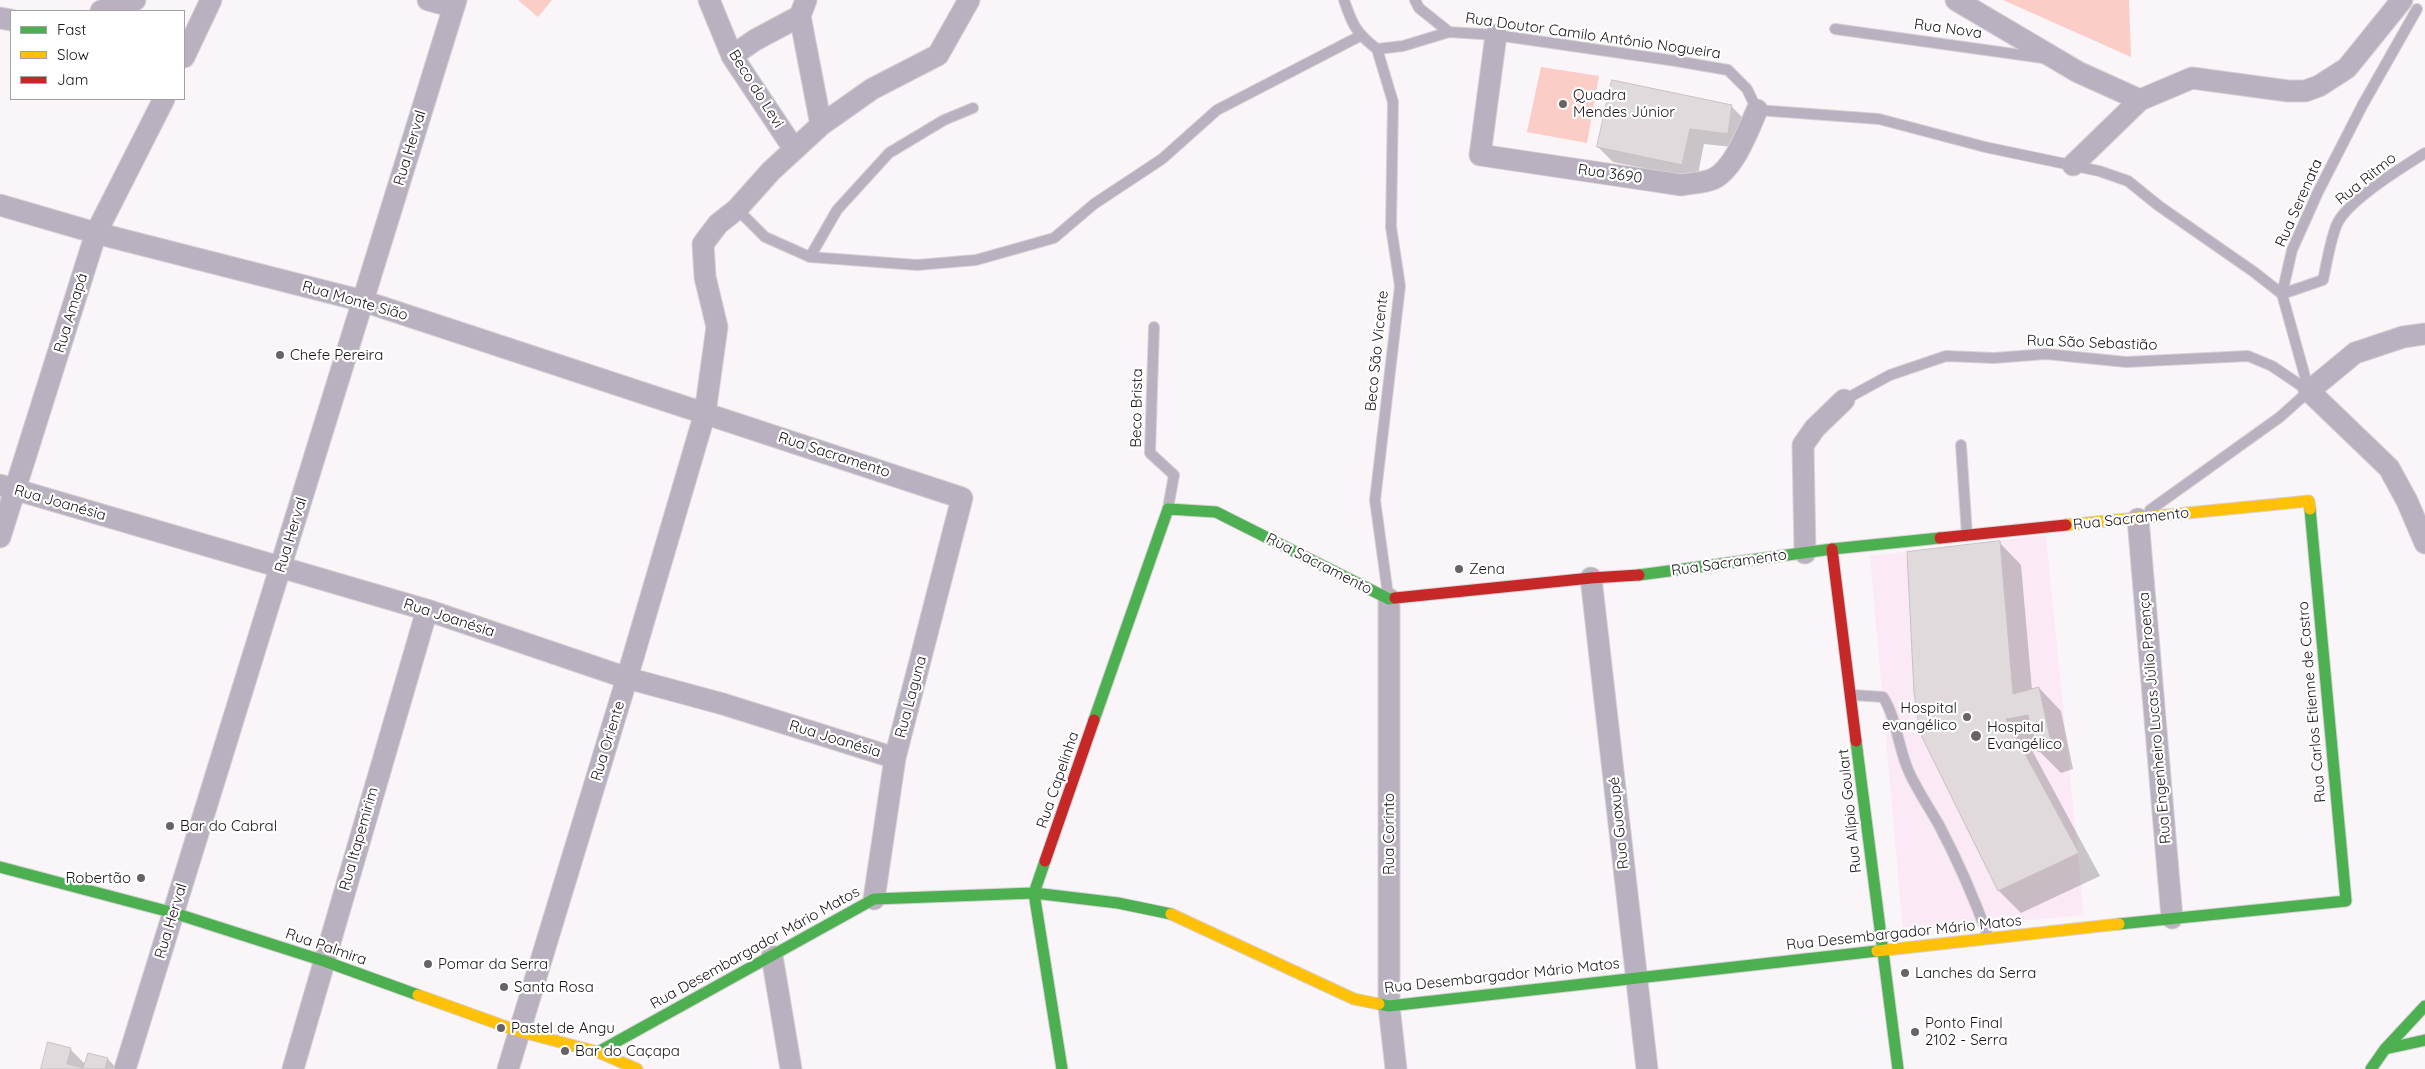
<!DOCTYPE html>
<html>
<head>
<meta charset="utf-8">
<style>
  body { margin:0 }
  #map { position:relative; width:2425px; height:1069px; overflow:hidden; background:#faf5f9; font-family:Quicksand,sans-serif }
  canvas { display:block }
  .legend { position:absolute; left:10px; top:10px; width:175px; height:90px; box-sizing:border-box; background:#fff; border:1px solid #a3a1a2; margin:0; padding:6px 9px; list-style:none; font-size:15px; color:#191317 }
  .legend li { display:flex; align-items:center; gap:10px; height:25px }
  .legend b { width:25px; border:1px solid #a3a1a2 }
</style>
</head>
<body>
<div id="map">
<canvas width="2425" height="1069"></canvas>
<ul class="legend">
<li><b style="height:6px;background:#4caf50"></b>Fast</li>
<li><b style="height:6px;background:#ffc107"></b>Slow</li>
<li><b style="height:6px;background:#c62828"></b>Jam</li>
</ul>
</div>
<script>
const context = document.querySelector('canvas').getContext('2d');
context.lineJoin = 'round';
function fill(path, color) {
  context.fillStyle = color;
  context.fill(path, 'evenodd');
}
function stroke(path, color, width, dash) {
  context.strokeStyle = color;
  context.lineWidth = width;
  context.lineCap = dash ? 'butt' : 'round';
  context.setLineDash(dash || []);
  context.stroke(path);
}
function drawText(font, color, halo, rows, align = 'center') {
  context.font = font + ' Quicksand,sans-serif';
  context.lineWidth = 4.5;
  context.setLineDash([]);
  context.textBaseline = 'middle';
  context.strokeStyle = halo;
  context.fillStyle = color;
  for (const [text, x, y, turn = 0] of rows) {
    context.save();
    context.translate(x, y);
    context.rotate((+turn || 0) * Math.PI / 180);
    context.textAlign = isNaN(turn) ? turn : align;
    if (halo) context.strokeText(text, 0, 0);
    context.fillText(text, 0, 0);
    context.restore();
  }
}
const built = new Path2D(`
  M2046,535l38,380 -181,17 -33,-376z`);
const green = new Path2D(`
  M518,0h34l-14,17z
  M2003,0h126l2,57z
  M1541,67l58,9 -12,67 -60,-11z`);
const shadow = new Path2D(`
  M1731,106l15,15 -3,27 -39,-4 -7,35 -84,-17 -15,-15z
  M1999,542l22,23 11,125 7,-2 22,23 12,58 -12,4 -22,-22 -3,-11 -9,1 73,135 -79,37 -22,-22z
  M70,1049l16,16 2,-11 20,5 9,10h-75z`);
const building = new Path2D(`
  M1612,80l120,25 -4,29 -38,-5 -8,36 -85,-18z
  M2000,541l13,153 26,-7 13,60 -14,5 -10,-37 -22,4 73,134 -81,38 -78,-158 -6,-41 -7,-140z
  M48,1042l23,6 -4,16 16,4 5,-15 20,5 -3,11h-64z`);
const lane = new Path2D(`
  M1344,0c8,24 12,33 33,49l26,-3 46,-14 47,3 180,26 52,9 19,19 10,21 122,9 106,28 114,24 29,10 31,25 95,66 28,22 41,-14c4,-18 7,-39 14,-56 11,-24 66,-57 88,-71
  M1415,0l4,8 30,24
  M1835,29l208,29
  M1377,49l16,53 -2,125 9,59 -25,214 13,95
  M737,209l28,28 45,20 107,8 59,-5 78,-22 40,-34 68,-45 55,-49 143,-74
  M810,257l27,-47 52,-57 55,-33 29,-12
  M1154,327l-4,126 24,22 -6,33
  M1844,400l46,-25 56,-19 48,2 52,-4 80,8 122,-6 24,10 37,25
  M1961,445l6,90
  M2150,510l130,-93 29,-26 -27,-97 10,-44 26,-58 44,-86 55,-97
  M1853,695l30,2c14,22 15,51 26,75 8,18 20,35 30,53 19,36 35,73 49,111`);
const street = new Path2D(`
  M428,0l26,7
  M709,0l23,56 62,93
  M1956,0l122,72 62,28
  M101,11l34,-11
  M800,16l21,109
  M0,18l11,2
  M1496,35l-16,120 201,30c10,-2 23,-2 32,-6 21,-10 35,-48 44,-69
  M732,56l23,-16 45,-24 6,-16
  M184,57l27,-57
  M2073,165l67,-65 52,-22 96,13h17l14,-5 28,-18 55,-68
  M0,205l96,28 267,68 599,197 -67,260 -21,141
  M2425,334l-22,3 -48,16 -46,38 80,77 18,33 18,42
  M0,485l427,125 200,68 96,26 172,54
  M2138,519l34,399
  M0,537l96,-304 68,-134
  M1805,553l-2,-108 12,-17 29,-28
  M1591,578l56,491
  M1389,599v407l7,63
  M772,956l19,113
  M125,1069l331,-1069
  M293,1069l134,-459
  M508,1069l119,-391 78,-265 12,-86 -12,-50 -2,-33 15,-20 19,-15 34,-38 50,-46 51,-36 66,-34 31,-55`);
const fast = new Path2D(`
  M1639,575l193,-26 108,-11
  M1094,720l74,-211 48,3 173,87 6,-1
  M1856,741l42,328
  M1045,861l-11,32 28,176
  M0,867l174,46 150,48 94,34
  M2119,924l227,-23 -36,-392
  M1379,1004l10,2 488,-55
  M2385,1049l40,-9
  M598,1052l276,-153 160,-6 84,10 53,11
  M2371,1069l14,-20 40,-43`);
const slow = new Path2D(`
  M2066,525l243,-24 1,8
  M1171,914l183,85 25,5
  M1877,951l242,-27
  M418,995l100,36 80,21 39,17`);
const jam = new Path2D(`
  M1940,538l126,-13
  M1832,549l24,192
  M1395,598l196,-20 48,-3
  M1045,861l49,-141`);
const markers = [
  [1563,104,5,"#686266"],
  [280,355,5,"#686266"],
  [1459,569,5,"#686266"],
  [1967,717,5,"#686266"],
  [1976,736,6,"#686266"],
  [170,826,5,"#686266"],
  [141,878,5,"#686266"],
  [428,964,5,"#686266"],
  [1905,973,5,"#686266"],
  [504,987,5,"#686266"],
  [501,1028,5,"#686266"],
  [1915,1032,5,"#686266"],
  [565,1051,5,"#686266"]
];
const streetNames = [
  ["Rua Nova",1948,29,8],
  ["Rua Doutor Camilo Antônio Nogueira",1593,36,8],
  ["Beco do Levi",756,89,58],
  ["Rua Herval",410,148,-73],
  ["Rua 3690",1610,174,8],
  ["Rua Ritmo",2366,179,-39],
  ["Rua Serenata",2299,203,-66],
  ["Rua Monte Sião",355,301,16],
  ["Rua Amapá",71,313,-73],
  ["Rua São Sebastião",2092,343,2],
  ["Beco São Vicente",1377,351,-84],
  ["Beco Brista",1137,408,-89],
  ["Rua Sacramento",834,455,18],
  ["Rua Joanésia",60,503,16],
  ["Rua Sacramento",2131,519,-6],
  ["Rua Herval",291,535,-73],
  ["Rua Sacramento",1729,563,-8],
  ["Rua Sacramento",1319,564,27],
  ["Rua Joanésia",449,618,18],
  ["Rua Laguna",911,697,-75],
  ["Rua Carlos Etienne de Castro",2312,702,-95],
  ["Rua Engenheiro Lucas Júlio Proença",2155,718,-95],
  ["Rua Joanésia",835,739,17],
  ["Rua Oriente",608,741,-73],
  ["Rua Capelinha",1058,780,-71],
  ["Rua Alípio Goulart",1850,811,-96],
  ["Rua Guaxupé",1619,823,-96],
  ["Rua Corinto",1389,834,-90],
  ["Rua Itapemirim",359,839,-74],
  ["Rua Herval",171,921,-73],
  ["Rua Desembargador Mário Matos",1904,933,-6],
  ["Rua Palmira",326,947,19],
  ["Rua Desembargador Mário Matos",755,948,-29],
  ["Rua Desembargador Mário Matos",1502,976,-6]
];
const poiNames = [
  ["Quadra",1573,95],
  ["Mendes Júnior",1573,112],
  ["Chefe Pereira",290,355],
  ["Zena",1469,569],
  ["Hospital",1957,708,"right"],
  ["evangélico",1957,725,"right"],
  ["Hospital",1987,727],
  ["Evangélico",1987,744],
  ["Bar do Cabral",180,826],
  ["Robertão",131,878,"right"],
  ["Pomar da Serra",438,964],
  ["Lanches da Serra",1915,973],
  ["Santa Rosa",514,987],
  ["Ponto Final",1925,1023],
  ["2102 - Serra",1925,1040],
  ["Pastel de Angu",511,1028],
  ["Bar do Caçapa",575,1051]
];
fill(built, '#fbeaf6');
fill(green, '#fcccc7');
fill(shadow, '#0003');
fill(building, '#e0dadc');
stroke(building, '#c7c1c4', 1);
stroke(lane, '#d5d2d4', 12);
stroke(street, '#d5d2d4', 23);
stroke(fast, '#d5d2d4', 13);
stroke(slow, '#d5d2d4', 13);
stroke(jam, '#d5d2d4', 13);
stroke(lane, '#bab1c0', 10);
stroke(street, '#bab1c0', 21);
stroke(fast, '#4caf50', 11);
stroke(slow, '#ffc107', 11);
stroke(jam, '#c62828', 11);
for (const [x, y, r, color] of markers) {
  const dot = new Path2D();
  dot.arc(x, y, r, 0, 2 * Math.PI);
  context.fillStyle = color;
  context.fill(dot);
  stroke(dot, '#fff', 2);
}
drawText('15px', '#191317', '#fff', streetNames);
drawText('15px', '#191317', '#fff', poiNames, 'left');
</script>
</body>
</html>
